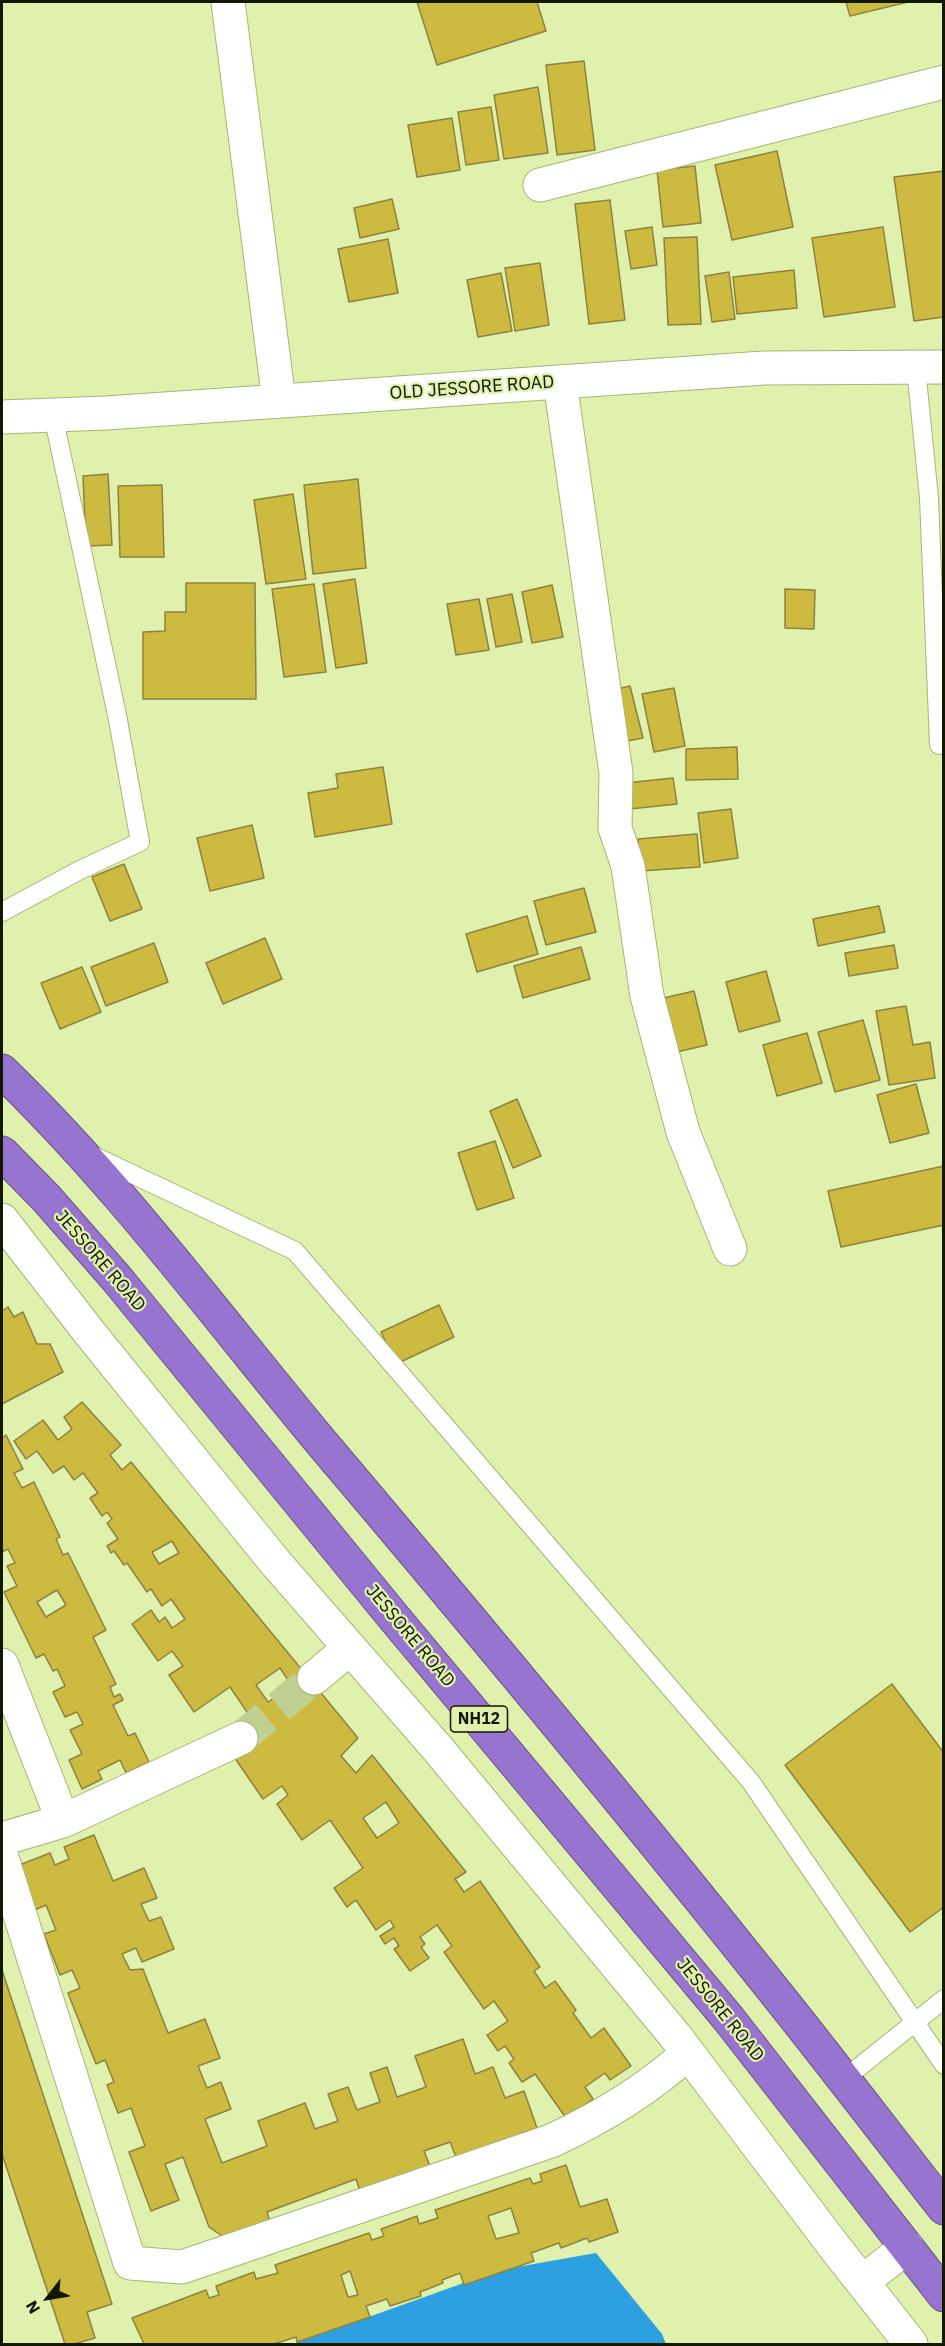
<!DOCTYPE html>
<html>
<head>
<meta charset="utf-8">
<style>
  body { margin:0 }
  #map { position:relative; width:945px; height:2346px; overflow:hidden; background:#dff1ad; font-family:"IBM Plex Sans",sans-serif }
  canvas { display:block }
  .frame { position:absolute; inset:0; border:3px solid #121700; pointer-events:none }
  .north { position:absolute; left:18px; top:2268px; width:60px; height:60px; -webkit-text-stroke:4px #dff1ad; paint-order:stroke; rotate:239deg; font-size:16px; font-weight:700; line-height:24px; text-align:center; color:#121700 }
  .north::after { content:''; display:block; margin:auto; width:21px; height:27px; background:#121700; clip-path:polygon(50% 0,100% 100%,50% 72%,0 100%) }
</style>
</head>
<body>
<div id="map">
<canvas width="945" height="2346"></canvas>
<div class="frame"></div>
<div class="north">N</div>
</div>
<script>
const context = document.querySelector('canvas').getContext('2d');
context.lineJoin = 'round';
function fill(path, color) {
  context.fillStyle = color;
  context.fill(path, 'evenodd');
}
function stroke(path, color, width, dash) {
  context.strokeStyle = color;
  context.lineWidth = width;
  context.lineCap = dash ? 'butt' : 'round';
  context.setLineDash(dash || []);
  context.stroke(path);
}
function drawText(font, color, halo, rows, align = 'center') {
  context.font = font + ' "IBM Plex Sans",sans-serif';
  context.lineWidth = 4.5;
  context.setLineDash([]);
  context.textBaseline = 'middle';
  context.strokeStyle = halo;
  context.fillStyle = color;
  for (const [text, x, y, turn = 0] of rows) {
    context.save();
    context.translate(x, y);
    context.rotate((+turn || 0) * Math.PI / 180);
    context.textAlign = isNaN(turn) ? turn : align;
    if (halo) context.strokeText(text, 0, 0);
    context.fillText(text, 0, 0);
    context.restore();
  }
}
const water = new Path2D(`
  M596,2253l66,81 4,10h-373l207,-74z`);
const building = new Path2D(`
  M417,2h120l9,29 -109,34z
  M846,2h62l-58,14z
  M584,61l11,89 -38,5 -11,-90z
  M538,87l10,66 -44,6 -10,-64z
  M491,107l8,53 -33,5 -8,-53z
  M452,118l8,52 -43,7 -9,-52z
  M777,151l16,76 -61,13 -17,-75z
  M695,166l6,57 -38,4 -6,-57z
  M944,171v146l-30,4 -20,-144z
  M392,199l7,30 -39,9 -6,-30z
  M610,200l15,120 -36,4 -14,-120z
  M652,227l5,38 -26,4 -6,-38z
  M883,227l12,80 -71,10 -12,-79z
  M697,237l4,87 -33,1 -4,-87z
  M388,239l10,54 -49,9 -11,-53z
  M540,263l9,62 -34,6 -10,-63z
  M794,270l3,38 -60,6 -4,-37z
  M729,272l6,47 -23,3 -7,-46z
  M501,273l11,58 -34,6 -11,-57z
  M108,474l4,71 -26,1 -3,-70z
  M358,479l8,89 -53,6 -9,-89z
  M162,485l2,72h-44l-2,-71z
  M293,494l13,85 -40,5 -12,-84z
  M355,579l12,84 -31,5 -13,-84z
  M186,583h69l1,116h-113v-67l22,-1v-19h21z
  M314,584l12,88 -42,5 -12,-88z
  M552,585l11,52 -31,6 -10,-51z
  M785,589l30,1 -1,39 -29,-1z
  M512,594l10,48 -26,5 -9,-48z
  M479,599l10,51 -33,5 -9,-51z
  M630,686l13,52 -26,5 -12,-51z
  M674,688l11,58 -31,6 -12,-58z
  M737,747l1,32 -52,1v-31z
  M383,767l9,57 -77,13 -7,-44 30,-5 -2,-14z
  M673,778l4,26 -47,5 -4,-26z
  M731,809l7,49 -34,5 -6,-50z
  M252,825l12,53 -54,13 -13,-53z
  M697,834l3,33 -60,4 -2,-32z
  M124,864l18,45 -32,12 -18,-44z
  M584,888l12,44 -50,13 -12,-44z
  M879,906l6,26 -67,14 -5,-27z
  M527,916l11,38 -61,18 -11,-38z
  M265,938l17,41 -59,25 -17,-41z
  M154,943l14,39 -62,24 -15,-39z
  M894,945l4,23 -49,8 -4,-23z
  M581,947l9,32 -67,19 -9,-32z
  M82,967l19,45 -41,17 -19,-46z
  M766,971l14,50 -41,11 -13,-50z
  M694,991l13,54 -39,9 -13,-54z
  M906,1006l7,39 17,-3 5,36 -46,7 -13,-74z
  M863,1020l17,60 -45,12 -17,-60z
  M807,1033l15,50 -45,13 -14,-51z
  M916,1084l13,49 -39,10 -13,-48z
  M517,1099l24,57 -28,12 -23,-57z
  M495,1141l19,57 -37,12 -19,-57z
  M944,1166v59l-103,22 -13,-56z
  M439,1305l15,32 -58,27 -15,-32z
  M8,1307l6,10 9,-5 14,32h13l13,28 -61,32v-93z
  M82,1402l39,43 -11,10 12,15 9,-8 227,276 -17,18 15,17 16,-18 94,117 -11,7 9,13 16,-11 60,86 -6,4 11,17 10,-7 21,29 -3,3 18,25 13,-10 27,38 -21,14 -5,-7 -20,14 8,12 -27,19 -31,-44 -13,8 -13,-19 5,-4 -9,-13 -7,5 -11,-16 21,-14 -14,-20 -10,8 -40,-57 8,-6 -15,-21 -17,12 5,7 -4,3 8,11 -19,13 -16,-22 5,-3 -5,-8 -9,6 -5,-8 14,-9 -4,-7 -14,10 -20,-30 -9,7 -13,-19 29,-20 -33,-48 -28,20 -25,-36 11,-9 -6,-9 -19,13 -31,-45 30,-20 -32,-47 -36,25 -25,-37 14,-9 -11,-15 -14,10 -26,-37 19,-14 8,12 6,-5 7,11 13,-9 -14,-20 -9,7 -11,-17 -4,3 -20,-29 -3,2 -10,-14 -3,2 -4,-7 11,-7 -11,-16 5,-4 -5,-7 -5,4 -12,-18 8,-5 -15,-20 -9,7 -10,-14 -11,7 -16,-22 -11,8 -12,-18 29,-21 15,20 14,-11 -8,-12zM172,1541l7,12 -20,11 -7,-12zM280,1668l12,18 -24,16 -12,-17zM386,1802l13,21 -22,15 -14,-20z
  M6,1435l17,34 -9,4 8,15 12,-6 26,55 -4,2 7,16 5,-2 38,77 -13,7 23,47 -6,3 4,10 6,-3 3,6 -10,5 15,31 7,-3 14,29 -23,11 -6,-13 -22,11 4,8 -20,10 -13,-29 13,-6 -12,-24 13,-6 -6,-12 -12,5 -12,-25 12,-6 -8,-17 -4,2 -9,-17 -8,4 -32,-66 13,-6 -10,-20 8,-3 -7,-14 -6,3v-114zM57,1590l9,15 -20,12 -9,-15z
  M892,1684l52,69v154l-34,25 -125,-167z
  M94,1835l19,46 31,-13 13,30 -16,6 8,17 12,-4 13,32 -32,13 -6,-14 -14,6 8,16 13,-1 25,64 37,-14 15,39 -22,8 9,22 14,-6 10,27 -26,10 17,44 45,-17 -9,-25 47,-18 10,26 23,-8 -10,-27 20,-7 9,23 23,-8 -10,-29 17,-6 10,30 29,-10 -11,-31 48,-17 12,35 18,-7 12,31 19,-7 13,37 -81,29 -6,-15 -26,9 6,15 -70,25 -4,-12 -89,33 3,10 -45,16 -16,-11 -26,-70 -18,7 14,36 -28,11 -22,-59 16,-6 -14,-38 -13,5 -11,-28 7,-3 -9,-22 -9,4 -28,-71 12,-5 -8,-18 -12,5 -16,-41 12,-4 -10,-25 -11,5 -18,-44 33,-13 5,12 14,-6 -5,-12z
  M2,1970l110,334 -25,8 8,26 -21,6h-9l-63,-190z
  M566,2165l14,42 27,-8 11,33 -29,10 -2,-4 -26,10 -2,-5 -28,10 3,8 -70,24 -4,-12 -18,7 1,3 -23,9 1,4 -31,10 -3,-7 -21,7 4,11 -73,25 -1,-5 -22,7h-130l-12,-26 74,-28 3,8 10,-3 -3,-9 38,-14 2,7 22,-6 -3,-8 94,-32 3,7 12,-4 -3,-7 36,-13 2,8 19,-6 -3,-8 95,-32 3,6 9,-3 -2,-7zM511,2208l8,25 -23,6 -8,-23zM350,2271l8,24 -10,2 -7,-22z`);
const streetTunnel = new Path2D(`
  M241,1738l73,-60`);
const lane = new Path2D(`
  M916,368l13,130 10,247
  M2,912l78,-42 60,-28 -23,-127 -64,-300
  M94,1156l201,95 456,531 193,283
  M843,2080l101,-81`);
const street = new Path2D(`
  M228,2l51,399
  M540,185l404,-103
  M560,382l56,391 -1,55 13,38 19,130 36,136 47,117
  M2,1665l61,156 -61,18
  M314,1678l36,-30
  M63,1821l178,-83
  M2,1858l128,405 52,4 369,-126c50,-23 96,-51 137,-88`);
const secondary = new Path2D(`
  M2,417l104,-4 658,-45 180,-1
  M2,1220l87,112 186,230 163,187 238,288 157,208 78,99
  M862,2282l45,-35`);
const highway = new Path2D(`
  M2,1071c117,113 215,246 319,371 155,183 309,368 458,555 56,70 110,141 165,211
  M2,1153l45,46 70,80 274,335 337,404 216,277`);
const shields = [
  [479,1719,57]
];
const shieldNames = [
  ["NH12",479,1719]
];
const streetNames = [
  ["OLD JESSORE ROAD",472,388,-4],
  ["JESSORE ROAD",100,1261,49],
  ["JESSORE ROAD",410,1636,50],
  ["JESSORE ROAD",720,2010,51]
];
fill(water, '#2da0e2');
fill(building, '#cdba41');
stroke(building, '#8d823f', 1.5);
stroke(streetTunnel, '#c0d093', 33, [33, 16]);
stroke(lane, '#a5b675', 20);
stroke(street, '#a5b675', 35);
stroke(secondary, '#a5b675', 35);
stroke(highway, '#685387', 35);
stroke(lane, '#fff', 18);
stroke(street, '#fff', 33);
stroke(secondary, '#fff', 33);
stroke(highway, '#9774d0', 33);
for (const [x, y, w] of shields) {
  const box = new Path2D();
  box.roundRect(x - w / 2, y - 13, w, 26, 4.5);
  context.fillStyle = '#dff1ad';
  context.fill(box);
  stroke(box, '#121700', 1.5);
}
drawText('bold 16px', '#121700', null, shieldNames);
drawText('18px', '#121700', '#dff1ad', streetNames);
</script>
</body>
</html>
